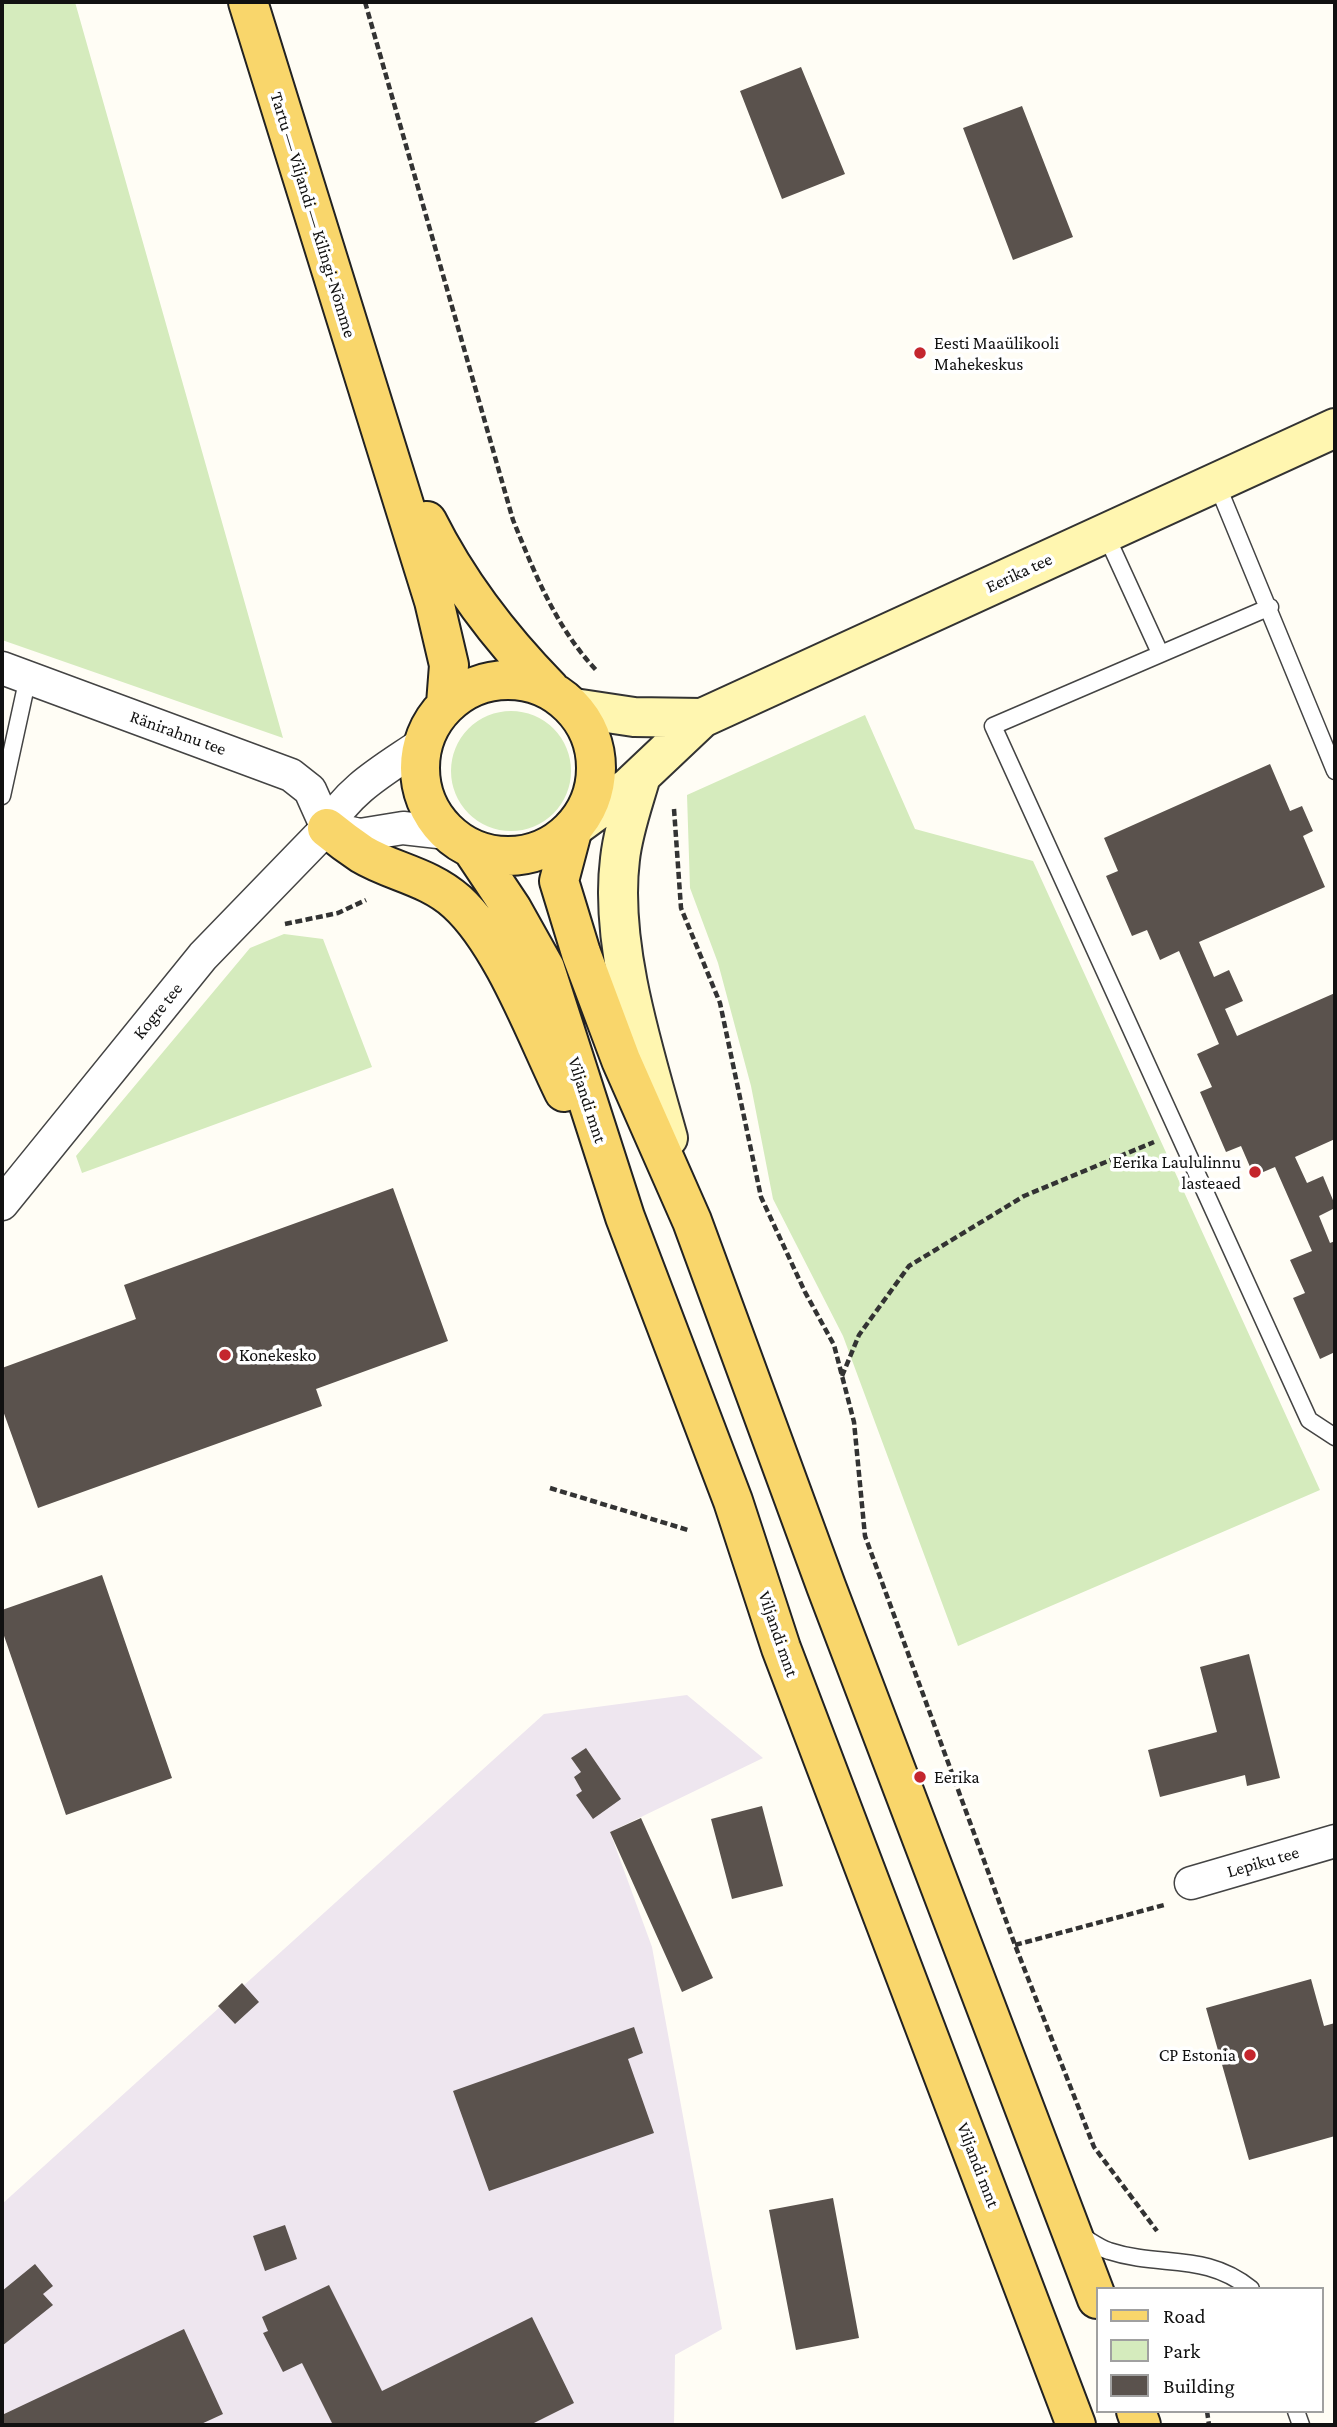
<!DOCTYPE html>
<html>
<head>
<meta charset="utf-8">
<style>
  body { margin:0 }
  #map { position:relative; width:1337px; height:2427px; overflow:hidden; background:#fffdf5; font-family:"Crimson Pro",serif }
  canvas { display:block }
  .frame { position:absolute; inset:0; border:4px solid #111; pointer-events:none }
  .legend { position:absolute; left:1096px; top:2287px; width:228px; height:126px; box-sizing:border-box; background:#fff; border:2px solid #a0a0a0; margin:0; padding:9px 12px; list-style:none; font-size:21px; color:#111 }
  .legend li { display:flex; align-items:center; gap:14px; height:35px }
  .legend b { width:35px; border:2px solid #a0a0a0 }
</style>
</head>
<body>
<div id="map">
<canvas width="1337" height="2427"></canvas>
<div class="frame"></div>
<ul class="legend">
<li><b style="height:9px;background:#f9d66b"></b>Road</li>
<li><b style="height:19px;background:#d5ebbd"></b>Park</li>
<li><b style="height:19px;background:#5a524d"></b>Building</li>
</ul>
</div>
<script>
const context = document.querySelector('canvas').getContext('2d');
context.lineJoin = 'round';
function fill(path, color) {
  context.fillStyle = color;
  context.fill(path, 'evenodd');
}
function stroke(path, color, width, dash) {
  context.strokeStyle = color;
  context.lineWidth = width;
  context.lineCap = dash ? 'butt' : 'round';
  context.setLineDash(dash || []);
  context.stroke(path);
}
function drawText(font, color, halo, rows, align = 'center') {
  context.font = font + ' "Crimson Pro",serif';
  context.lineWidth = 7;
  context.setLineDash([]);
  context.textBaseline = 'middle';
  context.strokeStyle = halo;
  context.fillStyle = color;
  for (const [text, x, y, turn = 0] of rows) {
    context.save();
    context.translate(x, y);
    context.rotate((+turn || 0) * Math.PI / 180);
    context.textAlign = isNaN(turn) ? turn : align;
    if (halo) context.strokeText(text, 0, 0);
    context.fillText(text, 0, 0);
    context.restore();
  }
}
const industrial = new Path2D(`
  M687,1695l76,63 -153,74 42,115 70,382 -47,26 -1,70h-672v-221l542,-490z`);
const green = new Path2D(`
  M2,2h73l208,736 -281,-98z
  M451 771a60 60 0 1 1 120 0a60 60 0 1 1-120 0Z
  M865,715l50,114 118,32 287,629 -362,156 -115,-310 -70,-137 -22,-113 -33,-123 -28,-75 -3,-93z
  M284,934l39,5 49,128 -290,106 -6,-17 174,-208z`);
const building = new Path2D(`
  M801,67l44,107 -63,25 -42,-108z
  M1022,106l51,131 -60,23 -50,-132z
  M1270,764l20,47 12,-5 11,25 -10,5 22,51 -126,55 15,35 15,-7 14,31 -18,8 12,27 98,-43v146l-40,18 12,26 16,-7 12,29v3l-16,8 11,27 5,-2v111l-15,7 -27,-61 12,-5 -15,-33 22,-9 -37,-84 -21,9 -13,-30 -15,6 -26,-60 12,-5 -15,-33 22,-10 -40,-93 -19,9 -13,-30 -15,6 -26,-60 12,-5 -14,-33z
  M393,1188l55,153 -132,48 6,17 -284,102 -36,-100v-40l134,-49 -12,-34z
  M102,1575l70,203 -106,37 -64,-185v-20z
  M1249,1654l31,124 -33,8 -2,-11 -85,22 -12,-47 69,-18 -17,-65z
  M586,1748l35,51 -28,20 -17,-24 6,-4 -8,-14 7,-5 -10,-14z
  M762,1806l21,80 -51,13 -21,-80z
  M641,1818l72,160 -31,14 -72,-160z
  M1311,1979l13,47 11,-3v113l-86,24 -43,-152z
  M242,1983l17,19 -24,22 -17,-18z
  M634,2027l9,26 -15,6 26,74 -165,58 -36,-100z
  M833,2198l26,140 -63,12 -27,-140z
  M285,2225l12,34 -32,12 -12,-35z
  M35,2264l18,22 -10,8 10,11 -51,41v-55z
  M329,2285l53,106 150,-74 42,86 -44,22h-197l-31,-62 -19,9 -20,-39 5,-2 -6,-14z
  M184,2329l39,85 -24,11h-197v-10z`);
const path = new Path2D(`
  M365,2l148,518c22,54 43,108 84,151
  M674,809l7,99 39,95 41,194 44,95 29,53 20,77 11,114 150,409 79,202 63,84
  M285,924l53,-11 28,-13
  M842,1376l17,-41 50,-69 115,-70 130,-54
  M550,1488l138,42
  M1015,1945l149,-40
  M1207,2411l2,14`);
const lane = new Path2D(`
  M1216,482l119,289
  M1105,533l55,120
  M1270,607l-277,119 316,694 26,17
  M2,796l26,-119
  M1080,2235c9,5 19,13 29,16 52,17 96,1 142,38
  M1296,2411l5,14`);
const street = new Path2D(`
  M2,668l289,107 19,15 17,38
  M327,828l33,7 43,-7 44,5
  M2,1204l201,-248 124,-128c21,-39 59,-59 95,-84
  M1191,1883l144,-42`);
const secondary = new Path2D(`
  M574,708l60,9 68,1
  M641,776c-8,28 -18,55 -21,83 -11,87 25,196 48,279
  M573,828l56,-41 73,-69 633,-290`);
const primary = new Path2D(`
  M248,2l186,599 15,64 -3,39
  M427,521c32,64 74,118 123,168
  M420 768a88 88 0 1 1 176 0a88 88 0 1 1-176 0Z
  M327,828c11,9 23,18 35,26 30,18 66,22 95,48 46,42 79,133 107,190
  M573,828l-14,53 22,72 40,107 71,161 134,365 271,713
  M472,849l40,60 33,59 80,249 108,284 48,147 295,777
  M1136,2411l5,14`);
const markers = [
  [920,353,7,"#c4262e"],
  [1255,1172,7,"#c4262e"],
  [225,1355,7,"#c4262e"],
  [920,1777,7,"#c4262e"],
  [1250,2055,7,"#c4262e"]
];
const streetNames = [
  ["Tartu — Viljandi — Kilingi-Nõmme",313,215,73],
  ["Eerika tee",1019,573,-25],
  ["Ränirahnu tee",178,733,20],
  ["Kogre tee",158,1011,-51],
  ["Viljandi mnt",587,1100,72],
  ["Viljandi mnt",778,1634,71],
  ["Lepiku tee",1263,1862,-16],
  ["Viljandi mnt",978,2165,69]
];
const poiNames = [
  ["Eesti Maaülikooli",934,343],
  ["Mahekeskus",934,364],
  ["Eerika Laululinnu",1241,1162,"right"],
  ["lasteaed",1241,1183,"right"],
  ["Konekesko",239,1355],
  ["Eerika",934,1777],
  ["CP Estonia",1236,2055,"right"]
];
fill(industrial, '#eee6ef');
fill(green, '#d5ebbd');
fill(building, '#5a524d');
stroke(lane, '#444', 19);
stroke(street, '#444', 35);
stroke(secondary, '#333', 42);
stroke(primary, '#222', 42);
stroke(path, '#333', 4.5, [7, 3.5]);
stroke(lane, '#fff', 16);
stroke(street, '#fff', 32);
stroke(secondary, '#fff6b0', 38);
stroke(primary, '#f9d66b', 38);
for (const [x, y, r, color] of markers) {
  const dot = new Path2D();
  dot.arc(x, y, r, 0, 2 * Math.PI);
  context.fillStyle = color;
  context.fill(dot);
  stroke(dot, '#fff', 2.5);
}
drawText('18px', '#111', '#fff', streetNames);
drawText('18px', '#111', '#fff', poiNames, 'left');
</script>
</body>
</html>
